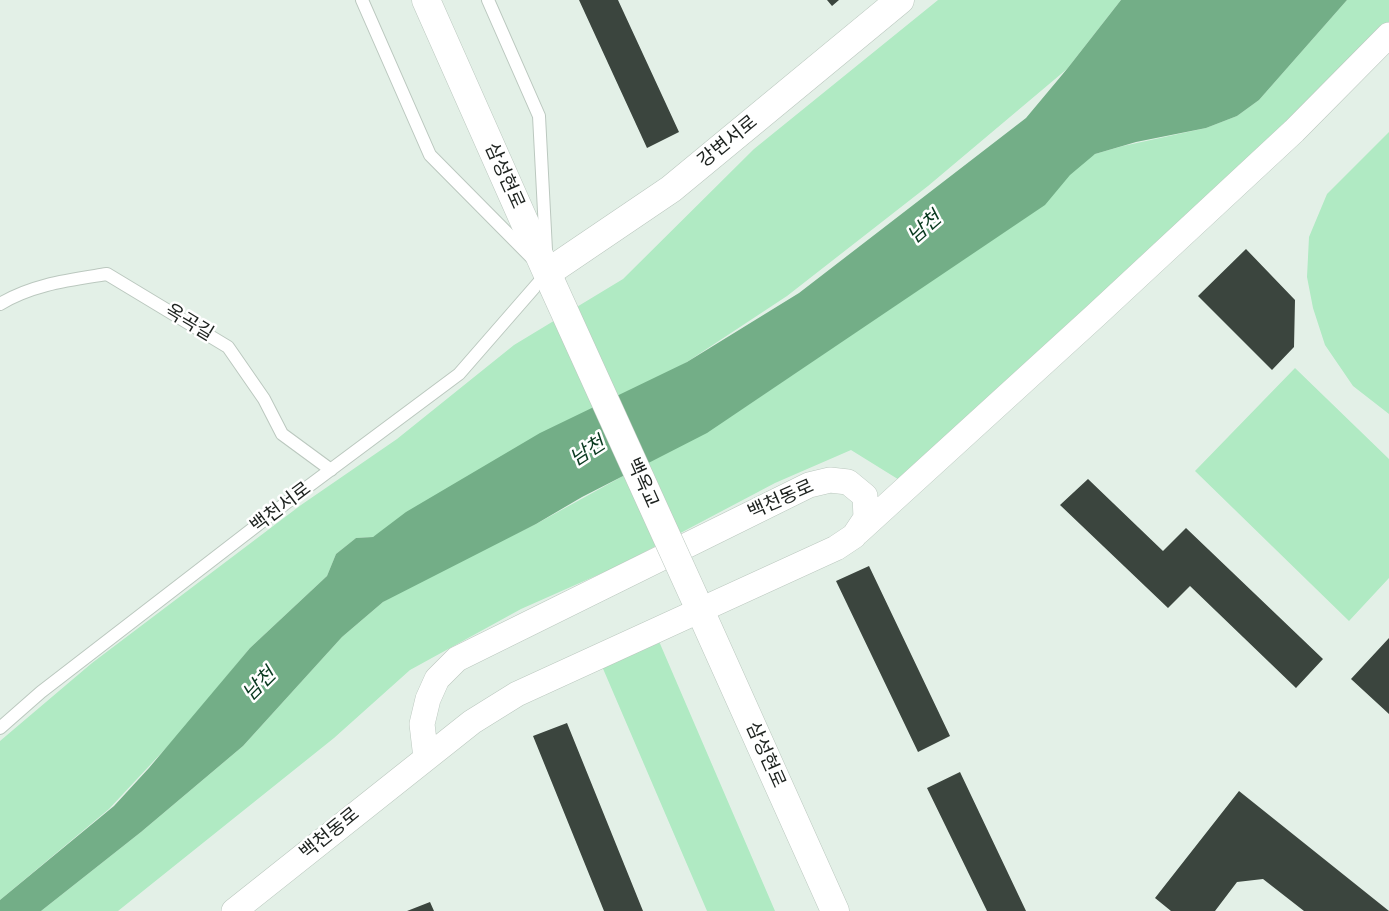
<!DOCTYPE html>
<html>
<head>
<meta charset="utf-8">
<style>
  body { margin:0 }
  canvas { display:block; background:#e3f0e7 }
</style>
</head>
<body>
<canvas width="1389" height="911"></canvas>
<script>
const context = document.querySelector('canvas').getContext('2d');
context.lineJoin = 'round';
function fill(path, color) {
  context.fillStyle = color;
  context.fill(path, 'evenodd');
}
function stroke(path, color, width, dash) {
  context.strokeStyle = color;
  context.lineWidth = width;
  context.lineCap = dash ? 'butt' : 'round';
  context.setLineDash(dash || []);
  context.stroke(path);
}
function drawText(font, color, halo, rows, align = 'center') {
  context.font = font + ' "Space Grotesk","Noto Sans KR",sans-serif';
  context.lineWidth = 5;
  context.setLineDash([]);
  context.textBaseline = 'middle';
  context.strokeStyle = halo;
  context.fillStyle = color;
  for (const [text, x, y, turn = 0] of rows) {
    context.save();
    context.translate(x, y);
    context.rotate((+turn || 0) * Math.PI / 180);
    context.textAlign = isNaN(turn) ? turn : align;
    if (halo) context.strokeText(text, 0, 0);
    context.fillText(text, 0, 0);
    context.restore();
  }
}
const green = new Path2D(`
  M938,0h183l-54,69 -139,117 -141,110 -100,66 -314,175 -17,1 -20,16 -9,22 -77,72 -70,85 -71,76 -109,91v-159l92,-78 209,-158 96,-66 117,-94 109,-66 131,-130z
  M1347,0h42v35l-480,451 -58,-36 -76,33 -157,83 -97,43 -111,61 -76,68 -216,173h-77l100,-79 102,-86 99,-109 41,-35 25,-16 128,-62 194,-107 314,-212 25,-37 26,-14 28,-8 83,-18 31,-12 22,-16z
  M1389,132v282l-36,-28 -28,-41 -12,-37 -6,-31 2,-40 18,-43z
  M1295,368l94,91v119l-40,43 -154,-150z
  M655,632l120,279h-68l-109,-254z`);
const water = new Path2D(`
  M1121,0h226l-88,100 -22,16 -31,12 -70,14 -41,12 -25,21 -25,30 -338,228 -125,64 -46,27 -153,78 -41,35 -99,109 -102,86 -100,79h-41v-11l114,-94 35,-38 101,-120 77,-72 9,-22 20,-16 17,-1 33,-25 134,-79 147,-71 112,-69 227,-175 41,-49z`);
const building = new Path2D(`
  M579,0h39l61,132 -32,16z
  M827,0h12l-7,6z
  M1246,249l49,51 -1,47 -22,23 -74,-74z
  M1088,479l75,72 23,-23 137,131 -27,29 -106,-102 -22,22 -108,-103z
  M869,566l81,170 -32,16 -82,-171z
  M1389,638v76l-38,-35z
  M567,723l76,188h-39l-71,-175z
  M960,772l66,139h-39l-60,-123z
  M1239,791l150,120h-85l-41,-32 -26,3 -22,29h-44l-16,-13z
  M430,902l4,9h-27z`);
const lane = new Path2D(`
  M362,0l68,155 101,102
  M488,0l51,116 7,134
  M0,304c33,-20 70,-24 107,-30l121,73 36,52 18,35 49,36
  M0,728l41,-36 245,-189 173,-129 88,-101`);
const street = new Path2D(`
  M858,532l238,-217 198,-184 95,-96
  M234,911l238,-189 45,-28 319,-146 18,-12 12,-18 -1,-22 -17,-14 -18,-2 -21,5 -352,174 -20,20 -9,20 -6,25 4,34`);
const secondary = new Path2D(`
  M426,0l126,284
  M547,273l124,-84 229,-189
  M695,599l140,312`);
const secondaryBridge = new Path2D(`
  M552,284l143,315`);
const streetNames = [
  ["강변서로",728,142,-39],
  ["삼성현로",504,176,66],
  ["옥곡길",189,323,31],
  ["백옥교",642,483,66],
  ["백천동로",781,500,-24],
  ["백천서로",281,508,-37],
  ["삼성현로",765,755,66],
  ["백천동로",330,834,-39]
];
const waterNames = [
  ["남천",925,228,-41],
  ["남천",588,452,-33],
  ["남천",260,685,-45]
];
fill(green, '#b0eac3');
fill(water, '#73ae87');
fill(building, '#3b453e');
stroke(lane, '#bbc8bf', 14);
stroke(street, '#bbc8bf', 26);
stroke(secondary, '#bbc8bf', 29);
stroke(lane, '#fff', 12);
stroke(street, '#fff', 25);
stroke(secondary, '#fff', 28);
stroke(secondaryBridge, '#bbc8bf', 29, []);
stroke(secondaryBridge, '#fff', 28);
drawText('19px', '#1d221f', '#fff', streetNames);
drawText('italic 20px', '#09391f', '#fff', waterNames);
</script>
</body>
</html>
